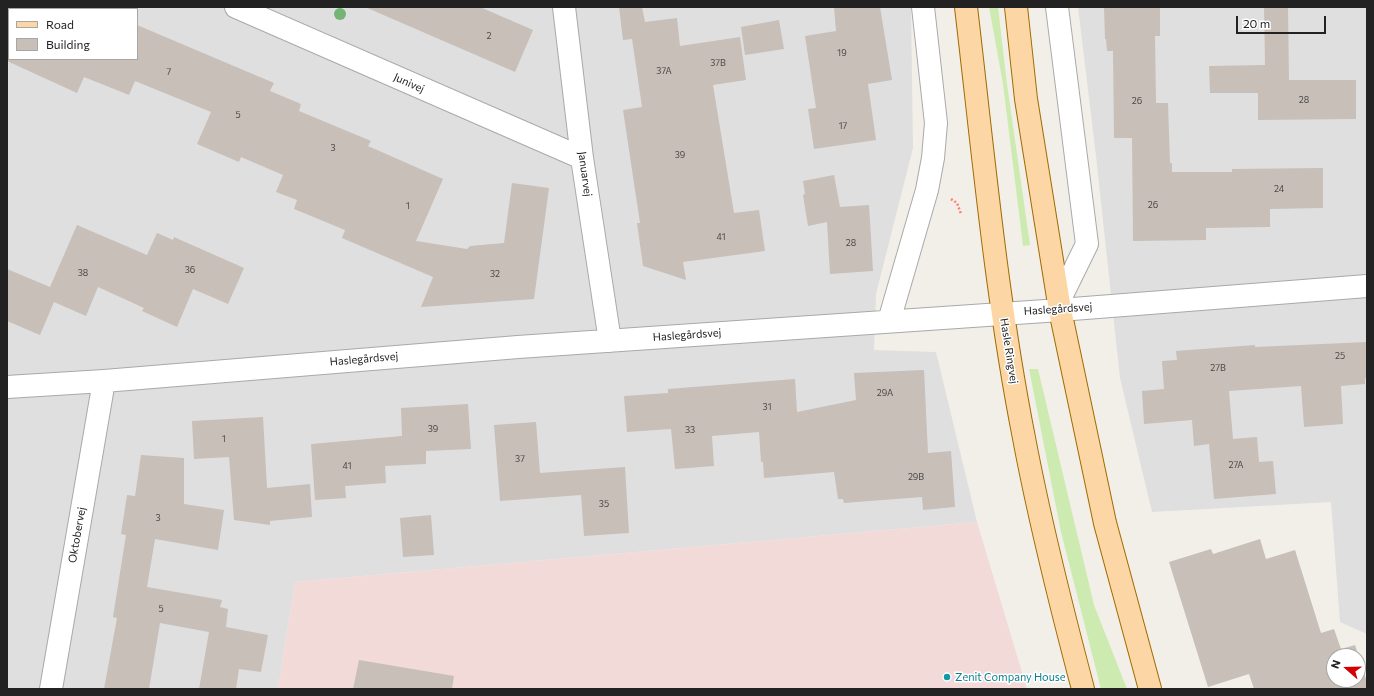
<!DOCTYPE html>
<html>
<head>
<meta charset="utf-8">
<style>
  body { margin:0 }
  #map { position:relative; width:1374px; height:696px; overflow:hidden; background:#f2efe9; font-family:Commissioner,sans-serif }
  canvas { display:block }
  .frame { position:absolute; inset:0; border:8px solid #222; pointer-events:none }
  .legend { position:absolute; left:8px; top:8px; width:130px; height:52px; box-sizing:border-box; background:#fff; border:1px solid #a7a7a7; margin:0; padding:5px 7px; list-style:none; font-size:12px; color:#222 }
  .legend li { display:flex; align-items:center; gap:8px; height:20px }
  .legend b { width:20px; border:1px solid #a7a7a7 }
  .north { position:absolute; left:1326px; top:648px; width:40px; height:40px; box-sizing:border-box; background:#fff; border:1px solid #a7a7a7; border-radius:50%; rotate:290deg; font-size:11px; font-weight:700; line-height:16px; text-align:center; color:#222 }
  .north::after { content:''; display:block; margin:auto; width:14px; height:18px; background:#d40000; clip-path:polygon(50% 0,100% 100%,50% 72%,0 100%) }
  .scale { position:absolute; left:1236px; top:16px; width:90px; height:18px; box-sizing:border-box; border:2px solid #222; border-top:0; padding-left:5px; font-size:12px; line-height:14px; white-space:nowrap; color:#222; -webkit-text-stroke:3px #fff; paint-order:stroke }
</style>
</head>
<body>
<div id="map">
<canvas width="1374" height="696"></canvas>
<div class="frame"></div>
<ul class="legend">
<li><b style="height:5px;background:#fcd6a4"></b>Road</li>
<li><b style="height:11px;background:#c7bfb8"></b>Building</li>
</ul>
<div class="north">N</div>
<div class="scale">20 m</div>
</div>
<script>
const context = document.querySelector('canvas').getContext('2d');
context.lineJoin = 'round';
function fill(path, color) {
  context.fillStyle = color;
  context.fill(path, 'evenodd');
}
function stroke(path, color, width, dash) {
  context.strokeStyle = color;
  context.lineWidth = width;
  context.lineCap = dash ? 'butt' : 'round';
  context.setLineDash(dash || []);
  context.stroke(path);
}
function drawText(font, color, halo, rows, align = 'center') {
  context.font = font + ' Commissioner,sans-serif';
  context.lineWidth = 3;
  context.setLineDash([]);
  context.textBaseline = 'middle';
  context.strokeStyle = halo;
  context.fillStyle = color;
  for (const [text, x, y, turn = 0] of rows) {
    context.save();
    context.translate(x, y);
    context.rotate((+turn || 0) * Math.PI / 180);
    context.textAlign = isNaN(turn) ? turn : align;
    if (halo) context.strokeText(text, 0, 0);
    context.fillText(text, 0, 0);
    context.restore();
  }
}
const residential = new Path2D(`
  M7,7h904l2,141 -37,146 -2,56 62,2 41,170 -682,60 -17,107h-271zM9,9h128v50h-128z
  M1078,7h289v627l-27,-12 -9,-120 -179,10 -32,-134 -24,-222z`);
const commercial = new Path2D(`
  M977,522l50,167h-749l17,-107z`);
const grass = new Path2D(`
  M989,7h9l9,77 23,161 -7,1 -20,-162z
  M1029,369h9l56,236 33,84h-26l-40,-157z`);
const building = new Path2D(`
  M365,7h115l53,23 -18,42z
  M619,7h23l3,15 32,-4 3,28 60,-9 6,43 -33,5 21,128 25,-3 6,41 -82,11 3,18 -43,-14 -6,-43h3l-17,-113 19,-3 -10,-68 -9,1z
  M834,7h46l12,73 -24,4 8,56 -62,9 -6,-40 8,-1 -11,-72 31,-5z
  M1104,7h56v29h-5l1,67h12l2,60h2v9h60v-3l91,-1v40l-53,1v18l-64,1v12l-73,1 -1,-103h-18l-1,-87h-6l-1,-12h-1z
  M1264,7h24l1,73h67v39l-98,1v-27h-48l-1,-27 56,-1z
  M779,20l5,29 -39,6 -4,-28z
  M137,25l137,58 -4,8 31,13 -2,7 72,30 -3,5 75,33 -27,62 51,8 3,-3 34,-3 8,-60 37,5 -15,111 -113,8 12,-30 -91,-39 3,-8 -51,-21 3,-9 -21,-8 7,-17 -42,-18 -2,5 -42,-18 14,-32 -76,-31 -6,14 -45,-18 -7,16 -70,-32v-2h130z
  M834,175l6,32 29,-2 4,66 -43,3 -3,-52 -19,4 -5,-31 2,-1 -2,-13z
  M77,225l70,30 10,-22 16,7 1,-3 70,31 -16,36 -35,-15 -16,38 -35,-16 2,-3 -46,-21 -12,29 -32,-14 -14,33 -33,-14v-52l43,18z
  M1367,342v36h-2v6l-24,2 2,38 -39,3 -3,-41 -72,5 4,48 24,-2 2,25 14,-1 3,33 -62,5 -5,-55 -15,2 -2,-26 -48,4 -2,-33 22,-2 -2,-28 15,-1 -1,-9 79,-6v2z
  M924,370l4,83 23,-2 4,56 -32,3 -1,-13 -78,6 -1,-4h-5l-4,-27 -70,6 -1,-16h-2l-2,-30 -47,4 2,30 -39,3 -4,-40 -44,3 -3,-36 44,-3v-4l127,-10 2,33 59,-12 -2,-27z
  M468,404l3,45 -45,2v13l-41,2 1,17 -41,3 1,12 -31,2 -4,-56 91,-8 -1,-28z
  M263,417l4,71 43,-4 2,33 -42,4v4l-36,-5 -5,-63 -35,2 -2,-38z
  M536,422l4,51 85,-6 4,66 -45,3 -3,-41 -81,6 -6,-76z
  M141,455l43,3v46l40,6 -6,40 -63,-11 -8,48 75,13 -2,7 8,2 -2,18 42,8 -7,37 -22,-3 -3,20h-37l10,-57 -49,-9 -11,66h-45l13,-71 -4,-1 13,-82 -5,-1 6,-39 8,1z
  M431,515l3,40 -31,2 -3,-39z
  M1260,539l6,20 29,-9 26,83 13,-4 7,20 14,-4 12,37v7h-113l-5,-15 -41,13 -39,-125 42,-13 2,5zM1334,656h24v24h-24z
  M359,660l95,16 -2,13h-99z`);
const path = new Path2D(`
  M951,199l6,4 4,11`);
const minor = new Path2D(`
  M236,7l346,151
  M564,7l18,151 28,183
  M1057,7l30,237 -25,51 -2,15
  M889,321l38,-131 6,-32 3,-35 -13,-116
  M7,387l97,-6 414,-34 542,-37 307,-24
  M51,689l53,-308`);
const major = new Path2D(`
  M966,7c17,144 30,289 58,431 16,85 37,168 59,251
  M1016,7l10,92 34,211 45,213 45,166`);
const trees = [
  [340,14]
];
const markers = [
  [947,677,4,"#0f9aa8"]
];
const numberNames = [
  ["2",489,36],
  ["19",842,53],
  ["37B",718,63],
  ["37A",664,71],
  ["7",169,72],
  ["28",1304,100],
  ["26",1137,101],
  ["5",238,115],
  ["17",843,126],
  ["3",333,148],
  ["39",680,155],
  ["24",1279,189],
  ["26",1153,205],
  ["1",408,206],
  ["41",721,237],
  ["28",851,243],
  ["36",190,270],
  ["38",83,273],
  ["32",495,274],
  ["25",1340,356],
  ["27B",1218,368],
  ["29A",885,393],
  ["31",767,407],
  ["39",433,429],
  ["33",690,430],
  ["1",224,439],
  ["37",520,459],
  ["27A",1236,465],
  ["41",347,466],
  ["29B",916,477],
  ["35",604,504],
  ["3",158,518],
  ["5",161,609]
];
const streetNames = [
  ["Junivej",409,83,24],
  ["Januarvej",585,174,82],
  ["Haslegårdsvej",1058,309,-4],
  ["Haslegårdsvej",687,335,-4],
  ["Hasle Ringvej",1009,351,81],
  ["Haslegårdsvej",364,359,-5],
  ["Oktobervej",77,535,-80]
];
const cultureNames = [
  ["Zenit Company House",955,677]
];
fill(residential, '#e0dfdf');
fill(commercial, '#f2dad9');
fill(grass, '#cdebb0');
fill(building, '#c7bfb8');
stroke(minor, '#a9a9a9', 24);
stroke(major, '#a06b00', 24);
stroke(path, '#fa8072', 2.5, [2, 2]);
stroke(minor, '#fff', 22);
stroke(major, '#fcd6a4', 22);
context.fillStyle = '#74b475';
for (const [x, y] of trees) {
  context.beginPath();
  context.arc(x, y, 6, 0, 2 * Math.PI);
  context.fill();
}
for (const [x, y, r, color] of markers) {
  const dot = new Path2D();
  dot.arc(x, y, r, 0, 2 * Math.PI);
  context.fillStyle = color;
  context.fill(dot);
  stroke(dot, '#fff', 1.5);
}
drawText('9px', '#4b4948', null, numberNames);
drawText('11px', '#222', '#fff', streetNames);
drawText('11px', '#0d838f', '#fff', cultureNames, 'left');
</script>
</body>
</html>
